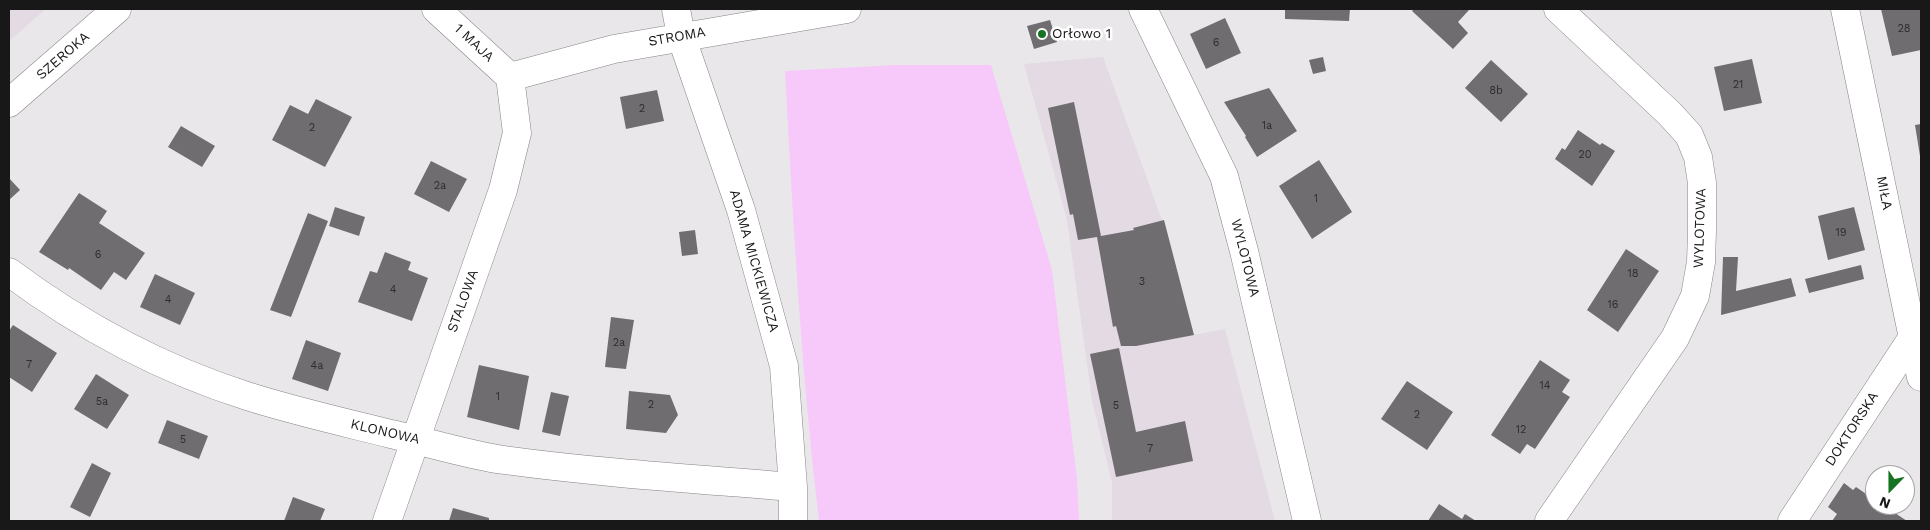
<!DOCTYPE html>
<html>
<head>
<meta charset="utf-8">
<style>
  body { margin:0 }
  #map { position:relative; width:1930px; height:530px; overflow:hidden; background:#eae7ea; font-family:"Work Sans",sans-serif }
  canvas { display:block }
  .frame { position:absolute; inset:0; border:10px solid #191819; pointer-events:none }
  .north { position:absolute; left:1865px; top:465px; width:50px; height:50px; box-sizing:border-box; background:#fff; border:1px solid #a3a3a3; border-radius:50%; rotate:202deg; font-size:14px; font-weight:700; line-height:20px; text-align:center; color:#191819 }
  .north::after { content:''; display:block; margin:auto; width:18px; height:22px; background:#157322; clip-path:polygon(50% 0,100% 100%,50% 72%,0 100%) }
</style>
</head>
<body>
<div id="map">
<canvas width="1930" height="530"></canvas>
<div class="frame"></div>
<div class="north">N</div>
</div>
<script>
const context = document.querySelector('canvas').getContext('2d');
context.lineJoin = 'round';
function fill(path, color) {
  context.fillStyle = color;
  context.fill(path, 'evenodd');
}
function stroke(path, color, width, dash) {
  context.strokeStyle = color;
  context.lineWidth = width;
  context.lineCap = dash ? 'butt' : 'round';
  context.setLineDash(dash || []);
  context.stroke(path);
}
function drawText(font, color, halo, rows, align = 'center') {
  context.font = font + ' "Work Sans",sans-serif';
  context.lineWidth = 5;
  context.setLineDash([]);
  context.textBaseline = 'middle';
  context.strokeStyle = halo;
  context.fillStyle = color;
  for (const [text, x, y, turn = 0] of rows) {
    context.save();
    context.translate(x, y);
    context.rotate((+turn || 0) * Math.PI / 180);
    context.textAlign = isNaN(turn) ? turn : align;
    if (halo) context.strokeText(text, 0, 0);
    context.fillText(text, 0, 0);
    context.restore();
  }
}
const built = new Path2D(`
  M9,9h37l-37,32z
  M1103,57l59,163 32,115 31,-6 50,192h-163v-38l-20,-83 -25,-180 -43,-156z`);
const green = new Path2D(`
  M895,65h96l61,205 25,209 2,42h-260c-18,-150 -26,-300 -34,-450z`);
const building = new Path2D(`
  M1285,9h65l-1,12 -64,-2z
  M1414,9h54l1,1 -11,12 10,11 -15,16 -41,-38z
  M1881,9h40v41l-29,6z
  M1225,18l16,35 -35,16 -16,-35z
  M1050,20l7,22 -23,7 -7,-23z
  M1323,57l3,14 -13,3 -4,-14z
  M1752,59l10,44 -38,8 -10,-44z
  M1491,60l37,34 -27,28 -36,-34z
  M1269,88l28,43 -40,26 -12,-20 1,-1 -22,-34z
  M657,90l7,31 -38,8 -6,-32z
  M316,99l36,18 -27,50 -53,-27 18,-35 18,9z
  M1074,102l27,134 33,-6 -1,-2 31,-8 30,115 -58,11h-15l-5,-20 -3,1 -16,-90 -19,3 -5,-26 -3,1 -22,-107z
  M1921,124v32h-1l-5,-31z
  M181,126l34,20 -13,21 -34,-20z
  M1578,130l22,15 2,-2 13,8 -23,35 -37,-27 7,-11 3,2z
  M1319,160l33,52 -40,27 -33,-53z
  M431,161l36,18 -18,33 -35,-18z
  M9,178l11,12 -11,10z
  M79,193l28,18 -8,12 46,30 -19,27 -12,-8 -13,18 -32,-22 -1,2 -29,-18z
  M335,207l30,10 -6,19 -30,-10z
  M1854,207l11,43 -37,10 -10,-44z
  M308,213l20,8 -37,96 -21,-7z
  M695,230l3,24 -16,2 -3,-24z
  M1626,249l33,22 -41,61 -31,-22z
  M385,252l26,10 -3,8 20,8 -16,43 -54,-19 12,-31 7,2z
  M1723,257h15l-2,34 55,-13 5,18 -75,19z
  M1861,265l3,14 -55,14 -4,-14z
  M155,274l40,19 -15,32 -40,-18z
  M611,317l23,3 -8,49 -21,-2z
  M13,325l44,28 -25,39 -23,-15v-46z
  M306,340l35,13 -13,38 -36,-12z
  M1119,348l17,84 49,-11 8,40 -77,16 -26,-123z
  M1540,360l30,20 -8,12 8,5 -35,52 -8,-5 -7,10 -29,-19z
  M479,365l50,11 -10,54 -52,-13z
  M96,374l33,21 -22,34 -33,-20z
  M1407,381l46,31 -26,38 -46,-31z
  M629,391l41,4 8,20 -12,18 -40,-4z
  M551,392l18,4 -9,40 -18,-4z
  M167,420l41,16 -9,23 -41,-16z
  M92,463l19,10 -21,44 -20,-10z
  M1844,483l9,7 3,-3 19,13v5h8l24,16h-75l5,-7 -9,-7z
  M293,497l32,12 -5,12h-36z
  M1439,504l23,15 3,-5 11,7h-48z
  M453,508l36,10v3h-40z`);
const minor = new Path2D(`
  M436,9l74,68
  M676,9l5,27 60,174 43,156 9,121v34
  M1143,9l81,167 20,75 63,270
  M1845,9l76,368
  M510,77l104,-28 233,-40
  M9,103l108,-94
  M9,272c71,53 153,97 238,124 47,15 96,26 144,38 36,8 77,21 113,26 96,13 193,19 289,27
  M387,521l116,-331 14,-57 -7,-56
  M1549,521l126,-183 20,-42 6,-34 1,-31v-48l-4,-26 -9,-22 -19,-21 -112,-105
  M1792,521l121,-184`);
const markers = [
  [1042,34,5,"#157322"]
];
const numberNames = [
  ["28",1904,29],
  ["6",1216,43],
  ["21",1738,85],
  ["8b",1496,91],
  ["2",642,109],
  ["1a",1267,126],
  ["2",312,128],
  ["20",1585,155],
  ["2a",440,186],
  ["1",1316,199],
  ["19",1841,233],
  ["6",98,255],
  ["18",1633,274],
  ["3",1142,282],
  ["4",393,290],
  ["4",168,300],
  ["16",1613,305],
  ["2a",619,343],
  ["7",29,365],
  ["4a",317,366],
  ["14",1545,386],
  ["1",498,397],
  ["5a",102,402],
  ["2",651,405],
  ["5",1116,406],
  ["2",1417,415],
  ["12",1521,430],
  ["5",183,440],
  ["7",1150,449]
];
const poiNames = [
  ["Orłowo 1",1052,34]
];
const streetNames = [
  ["STROMA",677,37,-10],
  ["1 MAJA",474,43,43],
  ["SZEROKA",63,56,-41],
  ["MIŁA",1884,193,79],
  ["WYLOTOWA",1700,228,-88],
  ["WYLOTOWA",1245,258,76],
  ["ADAMA MICKIEWICZA",754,261,74],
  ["STALOWA",463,301,-70],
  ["DOKTORSKA",1852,429,-57],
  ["KLONOWA",385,432,13]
];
fill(built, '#e3dae3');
fill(green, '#f7c9fa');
fill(building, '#706d70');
stroke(minor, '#868386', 29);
stroke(minor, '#fff', 28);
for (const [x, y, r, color] of markers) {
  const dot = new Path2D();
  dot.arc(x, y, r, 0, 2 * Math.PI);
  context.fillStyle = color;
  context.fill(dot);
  stroke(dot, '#fff', 2);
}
drawText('11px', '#2f2d2f', null, numberNames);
drawText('14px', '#191819', '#fff', poiNames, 'left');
drawText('14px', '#191819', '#fff', streetNames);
</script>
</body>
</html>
